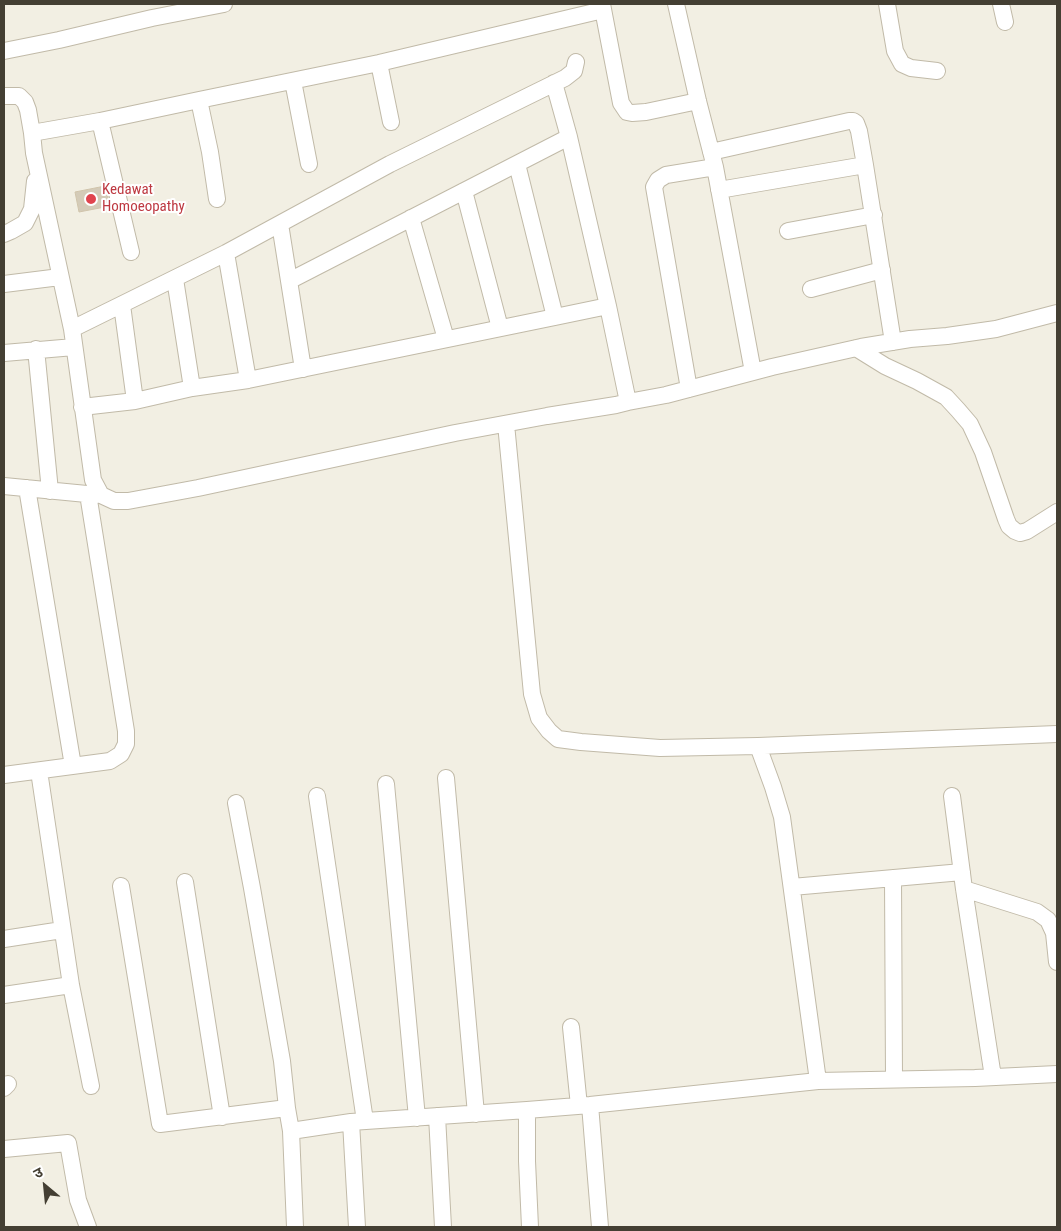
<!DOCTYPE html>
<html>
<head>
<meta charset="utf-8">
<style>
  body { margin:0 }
  #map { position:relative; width:1061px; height:1231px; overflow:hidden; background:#f2efe3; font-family:"Roboto Condensed","Noto Sans Devanagari",sans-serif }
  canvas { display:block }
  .frame { position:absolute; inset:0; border:5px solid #443f33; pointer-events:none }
  .north { position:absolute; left:20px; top:1161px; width:50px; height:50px; -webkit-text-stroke:4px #fff; paint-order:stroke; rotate:332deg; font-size:14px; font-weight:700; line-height:20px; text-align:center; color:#443f33 }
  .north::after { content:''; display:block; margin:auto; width:18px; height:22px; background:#443f33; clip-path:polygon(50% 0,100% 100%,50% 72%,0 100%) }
</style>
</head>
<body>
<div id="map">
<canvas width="1061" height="1231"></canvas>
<div class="frame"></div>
<div class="north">उ</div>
</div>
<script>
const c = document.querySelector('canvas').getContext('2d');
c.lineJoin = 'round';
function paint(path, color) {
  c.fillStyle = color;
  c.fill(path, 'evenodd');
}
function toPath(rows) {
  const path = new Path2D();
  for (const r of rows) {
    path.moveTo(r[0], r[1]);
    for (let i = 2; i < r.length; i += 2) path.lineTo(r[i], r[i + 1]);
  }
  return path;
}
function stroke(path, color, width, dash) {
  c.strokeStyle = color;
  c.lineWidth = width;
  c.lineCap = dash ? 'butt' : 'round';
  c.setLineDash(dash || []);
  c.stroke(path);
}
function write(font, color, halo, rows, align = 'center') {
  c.font = font + ' "Roboto Condensed",sans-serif';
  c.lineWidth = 4;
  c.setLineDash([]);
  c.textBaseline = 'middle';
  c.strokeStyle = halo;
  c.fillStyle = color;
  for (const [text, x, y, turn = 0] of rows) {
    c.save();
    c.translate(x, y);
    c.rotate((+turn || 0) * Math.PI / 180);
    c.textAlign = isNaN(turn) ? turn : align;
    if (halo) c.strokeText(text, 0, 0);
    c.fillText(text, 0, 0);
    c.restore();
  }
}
const building = toPath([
  [105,186,110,206,79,212,75,192,105,186]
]);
paint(building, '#d4cbb8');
stroke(building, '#d0c4ab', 1);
const minor = toPath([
  [602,4,621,103,627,112,632,113,646,112,698,101],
  [676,4,698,101,715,167,753,372],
  [887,4,895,51,902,64,911,68,937,71],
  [1001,4,1005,22],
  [4,51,59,40,152,18,224,4],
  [379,63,391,122],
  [293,81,309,164],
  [554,83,569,137,608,306],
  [4,96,19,96,25,102,28,110,32,133,34,153,72,329,93,480,101,495,114,501,128,501,198,488,455,433,547,416,616,405,628,402,666,395,772,367,861,347,910,339,947,336,996,329,1057,313],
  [199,100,210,152,217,199],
  [100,121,131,252],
  [32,133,100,121,199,100,379,63,603,10],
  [711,152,849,121,853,121,856,123,859,131,865,165,893,342],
  [517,164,555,317,608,306,628,402],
  [719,190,865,165],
  [464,191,500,328],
  [411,218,446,339],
  [280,224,303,369],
  [788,231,874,215],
  [4,234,11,231,25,223,32,209,35,181],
  [226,253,248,380],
  [175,279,192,388],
  [289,281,569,137],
  [4,284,60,277],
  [811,289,882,270],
  [122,305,135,401],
  [72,329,226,253,390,164,565,78,574,71,576,62],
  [856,348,885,366,917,381,946,397,958,410,970,424,983,452,1006,519,1009,526,1015,531,1020,533,1027,531,1057,512],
  [36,349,50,491],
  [4,353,74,347],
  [689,389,654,187,658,180,666,175,715,167],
  [82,407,135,401,192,388,248,380,555,317],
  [506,424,532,694,539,718,549,731,558,739,581,742,660,748,758,746,1057,734],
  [4,486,97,495],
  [27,488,73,766],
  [758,746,773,787,782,817,818,1081],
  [39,771,71,985,91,1086],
  [4,775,110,761,121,754,126,744,126,731,88,494],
  [446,778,476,1114],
  [386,784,417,1118],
  [317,796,365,1121],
  [952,796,964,889,993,1077],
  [236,803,252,888,282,1061,287,1108,291,1131,295,1227],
  [893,878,894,1079],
  [185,882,222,1117],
  [121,886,160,1124,287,1108],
  [792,887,962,872],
  [964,889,1037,912,1048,920,1054,933,1057,962],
  [4,939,62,930],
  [4,995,71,985],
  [571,1027,579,1106],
  [4,1088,8,1084],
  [590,1105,600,1227],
  [527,1110,527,1161,530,1227],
  [437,1116,443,1227],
  [291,1131,351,1122],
  [4,1149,68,1143,78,1200,88,1227],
  [357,1227,351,1122,527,1110,590,1105,818,1081,975,1078,1057,1074]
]);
stroke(minor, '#c1baa8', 18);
stroke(minor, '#fff', 16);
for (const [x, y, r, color] of [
  [91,199,6,"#e0444e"]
]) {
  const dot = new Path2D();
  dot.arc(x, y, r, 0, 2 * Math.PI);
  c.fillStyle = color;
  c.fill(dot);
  stroke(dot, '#fff', 2);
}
write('15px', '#be3a42', '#fff', [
  ["Kedawat",102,190],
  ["Homoeopathy",102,207]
], 'left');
</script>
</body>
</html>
